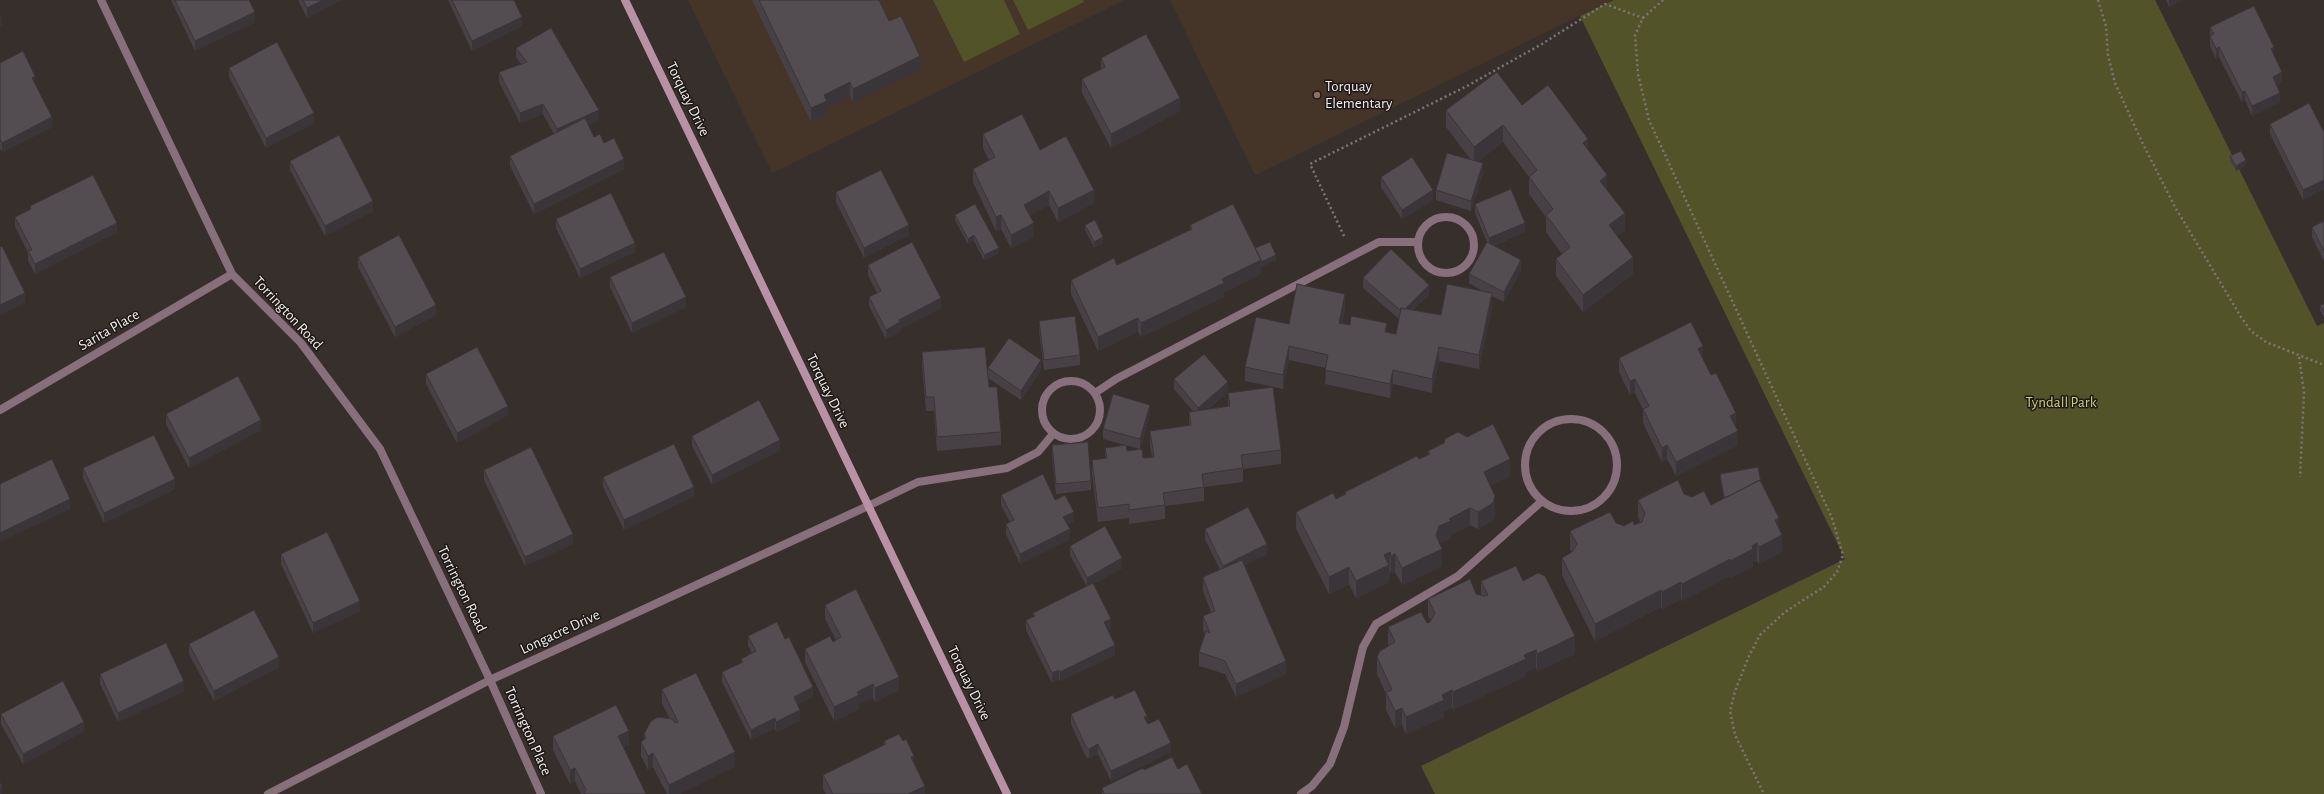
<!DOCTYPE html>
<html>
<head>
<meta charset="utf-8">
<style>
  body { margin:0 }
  canvas { display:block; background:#372f2c }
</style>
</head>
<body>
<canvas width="2324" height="794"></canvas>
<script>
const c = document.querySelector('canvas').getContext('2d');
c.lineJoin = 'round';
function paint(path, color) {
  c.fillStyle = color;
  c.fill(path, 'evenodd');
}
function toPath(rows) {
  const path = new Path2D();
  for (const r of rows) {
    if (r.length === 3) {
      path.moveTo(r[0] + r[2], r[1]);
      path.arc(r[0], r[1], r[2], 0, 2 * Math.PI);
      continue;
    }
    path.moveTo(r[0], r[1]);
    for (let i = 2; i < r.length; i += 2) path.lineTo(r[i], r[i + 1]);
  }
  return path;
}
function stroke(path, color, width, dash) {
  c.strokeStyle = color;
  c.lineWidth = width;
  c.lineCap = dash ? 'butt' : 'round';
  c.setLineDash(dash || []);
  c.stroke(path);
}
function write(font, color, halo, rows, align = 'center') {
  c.font = font + ' "Alegreya Sans",sans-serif';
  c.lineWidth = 3;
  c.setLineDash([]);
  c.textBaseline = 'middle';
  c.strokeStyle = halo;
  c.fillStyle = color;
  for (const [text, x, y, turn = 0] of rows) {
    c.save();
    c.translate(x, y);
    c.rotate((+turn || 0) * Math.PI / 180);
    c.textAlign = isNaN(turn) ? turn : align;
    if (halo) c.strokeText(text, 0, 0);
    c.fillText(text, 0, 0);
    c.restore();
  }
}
paint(toPath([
  [688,0,1124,0,772,173],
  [1170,0,1612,0,1255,175]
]), '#453529');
paint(toPath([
  [933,0,1004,0,1020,34,964,62],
  [1013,0,1083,0,1084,2,1028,30],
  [1614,0,2155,0,2317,326,2324,323,2324,794,1435,794,1421,766,1845,559,1580,16]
]), '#525329');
stroke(toPath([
  [1663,0,1643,18,1635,35,1638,74,1649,120,1832,518,1843,555,1837,572,1825,586,1785,612,1760,635,1749,656,1735,691,1730,711,1735,735,1764,794],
  [2098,0,2106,26,2108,55,2115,83,2142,142,2175,207,2241,317,2251,331,2266,342,2324,365],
  [1344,236,1310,164,1467,86,1542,44,1605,4,1643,18],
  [2299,357,2304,392,2300,477]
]), '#7e7674', 2.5, [2, 3]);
stroke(toPath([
  [1446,245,28],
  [1071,410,29],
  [1095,393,1116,379,1379,242,1418,242],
  [1571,465,46],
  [868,506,918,482,1007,468,1038,452,1053,434],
  [1301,794,1312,786,1330,764,1344,727,1363,647,1376,624,1458,576,1542,501]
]), '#876f7b', 8);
stroke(toPath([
  [101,0,232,274,301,343,380,449,490,680,541,794],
  [0,410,232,274],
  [268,794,490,680,868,506]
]), '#876f7b', 8);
stroke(toPath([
  [625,0,1007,794]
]), '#b891a5', 8);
paint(toPath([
  [171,0,249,0,255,22,195,51],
  [298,0,341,0,307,18],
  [448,0,514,0,522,26,472,51],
  [752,0,879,0,889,21,920,70,853,102,850,96,827,108,827,115,811,122],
  [2166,0,2182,0,2169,7],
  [2210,27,2274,56,2282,82,2277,85,2280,102,2252,116,2245,100,2242,102,2219,57,2216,59,2210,46],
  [516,48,599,120,588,125,594,137,604,143,624,169,534,214,510,166,510,156,554,134,543,114,520,123,499,82,499,72,521,64,516,57],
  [1101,58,1180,111,1111,148,1082,93,1082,79,1101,69],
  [0,63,35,84,52,127,2,152,0,149],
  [229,68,314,123,266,148,229,77],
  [1522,105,1588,150,1607,190,1625,230,1617,236,1633,274,1583,312,1556,276,1556,259,1562,254,1546,232,1546,217,1529,194,1529,177,1503,142,1477,162,1483,173,1471,211,1436,200,1436,190,1471,160,1446,127,1446,110],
  [2270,124,2324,132,2324,189,2303,200,2270,134],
  [983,134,1040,150,1094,203,1058,222,1049,205,1030,215,1034,237,1011,248,1001,229,996,231,973,182,973,169,989,160,983,148],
  [2230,156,2246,165,2236,171,2230,161],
  [290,161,373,211,325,236,290,170],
  [1381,177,1433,200,1402,219,1381,187],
  [836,192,909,235,864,258,836,202],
  [1475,204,1525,232,1493,246,1521,270,1504,302,1492,296,1492,307,1479,369,1439,361,1432,393,1393,384,1390,398,1325,384,1326,368,1289,360,1283,389,1245,381,1245,367,1289,324,1345,308,1342,324,1396,334,1399,319,1363,288,1363,278,1429,295,1413,310,1441,315,1484,292,1469,283,1469,274,1487,242,1475,213],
  [30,206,117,232,35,274,28,261,28,253,15,226,15,217,30,209],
  [955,215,999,253,984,260,974,241,968,244,955,220],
  [556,219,635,252,580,278,556,228],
  [2324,221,2324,261,2312,237,2312,227],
  [1085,225,1103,243,1094,247,1085,230],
  [1190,225,1255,248,1276,260,1261,267,1261,274,1224,292,1224,297,1141,337,1138,331,1098,351,1071,294,1071,280,1117,265,1190,230],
  [358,257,436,315,395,337,358,267],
  [868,265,941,308,900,329,900,332,886,339,869,306,869,297,877,293,868,275],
  [610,277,686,307,632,333,610,287],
  [2324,304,2324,318,2320,310,2320,305],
  [1039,321,1080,355,1080,365,1044,370,1039,331],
  [922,352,989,387,1001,432,1001,445,937,451,934,411,926,411,922,366],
  [1619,358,1703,359,1736,426,1738,445,1676,476,1667,459,1662,462,1643,423,1643,409,1635,393,1630,395,1619,372],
  [988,368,1041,370,1021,400,988,378],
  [426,374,508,415,457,443,426,384],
  [1174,379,1228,392,1208,409,1228,406,1228,393,1281,450,1281,464,1243,469,1243,482,1204,487,1204,501,1165,506,1165,519,1129,524,1129,518,1098,522,1092,474,1092,460,1105,458,1105,448,1127,451,1143,458,1152,457,1150,445,1150,431,1189,426,1189,412,1193,411,1174,389],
  [166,414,261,430,189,468,166,424],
  [1150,414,1140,449,1103,439,1103,429],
  [692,436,780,450,712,485,692,446],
  [1052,445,1091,481,1091,490,1056,494,1052,455],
  [1428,451,1510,476,1490,486,1495,513,1493,520,1478,529,1470,525,1451,535,1451,538,1440,543,1442,566,1402,585,1395,572,1391,573,1390,570,1389,582,1356,598,1349,584,1329,594,1296,529,1296,512,1336,499,1345,495,1345,492,1428,455],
  [83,468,175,489,104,523,83,478],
  [484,470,573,544,525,566,484,480],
  [1720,474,1761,482,1779,529,1782,552,1759,564,1757,561,1753,562,1753,566,1730,578,1730,576,1682,601,1681,599,1662,609,1661,607,1595,641,1562,575,1562,558,1572,552,1570,549,1570,531,1616,523,1624,526,1634,525,1640,522,1638,517,1638,500,1684,494,1711,505,1724,498,1720,479],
  [603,477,694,496,624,530,603,487],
  [1001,495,1055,500,1074,521,1067,524,1070,539,1020,564,1006,534,1006,524,1010,522,1001,505],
  [1205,529,1267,554,1244,565,1286,674,1236,697,1225,674,1199,666,1199,652,1205,635,1203,630,1203,616,1211,612,1203,591,1203,577,1220,570,1205,539],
  [1070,546,1122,568,1093,584,1111,629,1108,630,1115,655,1060,681,1059,679,1052,683,1026,630,1026,620,1033,617,1033,613,1087,587,1070,555],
  [281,554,360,611,313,633,281,564],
  [1481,581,1523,581,1575,654,1537,671,1536,667,1526,672,1526,676,1453,710,1452,707,1444,711,1444,717,1406,734,1402,725,1395,728,1386,710,1386,694,1377,674,1377,657,1389,646,1388,644,1388,627,1427,623,1431,621,1428,616,1428,599,1476,594,1481,595],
  [825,605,899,690,875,702,873,698,859,704,859,709,834,721,805,662,805,649,833,642,836,640,825,619],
  [748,636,813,697,797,704,800,720,776,732,775,728,751,740,722,682,722,672,741,663,741,659,752,653,748,646],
  [189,644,279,667,214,701,189,654],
  [100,674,184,691,118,722,100,684],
  [662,689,735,766,679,794,667,794,653,767,648,770,641,756,641,742,644,740,644,734,670,719,662,703],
  [1115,699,1147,722,1171,752,1111,781,1098,754,1089,758,1086,757,1071,724,1071,714],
  [1,714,84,731,23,764,1,724],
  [553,736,629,745,623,747,646,794,581,794,575,781,570,784,553,750],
  [884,741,914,764,925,794,826,794,823,789,823,775,884,745],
  [1178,769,1202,794,1102,794,1102,788,1144,770]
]), '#474146');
paint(toPath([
  [323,0,341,0,307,18,307,8],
  [2169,0,2182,0,2169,7],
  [255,12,255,22,195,51,195,41],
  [2,16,2,25,0,26,0,17],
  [522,17,522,26,472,51,472,41],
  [2219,47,2219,57,2216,59,2216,49],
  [2274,47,2274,57,2271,49],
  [920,56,920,70,853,102,853,89],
  [2282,72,2282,82,2273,87,2273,77],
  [35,76,35,85,32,78],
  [850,82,850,96,827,108,827,115,811,122,811,108,824,95],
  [2245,91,2245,100,2242,102,2242,92],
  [2280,93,2280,102,2252,116,2252,106],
  [1180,98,1180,111,1111,148,1111,134],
  [543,104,543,114,520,123,520,113],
  [599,110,599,120,557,139,557,129],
  [314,113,314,123,266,148,266,138],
  [52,117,52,127,2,152,2,143],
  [1503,125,1503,142,1474,164,1474,147],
  [1588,139,1588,156,1583,143],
  [624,159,624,169,534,214,534,204],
  [2246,160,2246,165,2236,171,2236,166],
  [1483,163,1483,173,1471,211,1471,201],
  [1607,175,1607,192,1600,181],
  [2324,180,2324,189,2303,200,2303,190],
  [1094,190,1094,203,1058,222,1058,208],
  [1433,190,1433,200,1402,219,1402,210],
  [1049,191,1049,205,1024,218,1024,205],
  [373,201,373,211,325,236,325,226],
  [1625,213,1625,230,1609,242,1609,225],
  [1001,215,1001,229,996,231,996,217],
  [117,223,117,232,35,274,35,264],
  [1034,223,1034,237,1011,248,1011,235],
  [1525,223,1525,232,1489,247,1489,238],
  [909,225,909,235,864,258,864,248],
  [974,235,974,241,968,244,968,239],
  [1103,237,1103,243,1094,247,1094,242],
  [635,243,635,252,580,278,580,269],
  [999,248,999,253,984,260,984,255],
  [1276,255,1276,260,1261,267,1261,274,1224,292,1224,297,1141,337,1141,323,1222,279,1261,260],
  [1633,257,1633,274,1583,312,1583,295],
  [1521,260,1521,270,1504,302,1504,292],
  [1429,285,1429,295,1401,322,1401,312],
  [25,293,25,303,0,315,0,305],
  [1492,293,1492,307,1479,369,1479,355],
  [1345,294,1345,308,1339,337,1339,323],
  [686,297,686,307,632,333,632,323],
  [941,298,941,308,900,329,900,332,886,339,886,330,899,320],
  [436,305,436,315,395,337,395,327],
  [1138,318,1138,331,1098,351,1098,337],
  [1387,323,1387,337,1385,332],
  [1289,346,1289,360,1283,389,1283,375],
  [1703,346,1703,360,1698,349],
  [1439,347,1439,361,1432,393,1432,379],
  [1041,360,1041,370,1021,400,1021,391],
  [1393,370,1393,384,1390,398,1390,384],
  [1635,379,1635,393,1630,395,1630,381],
  [1228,382,1228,392,1198,417,1198,408],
  [1150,405,1150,414,1140,449,1140,439],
  [508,406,508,415,457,443,457,433],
  [1736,413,1736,427,1730,416],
  [261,420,261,430,189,468,189,458],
  [1738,431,1738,445,1676,476,1676,462],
  [780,440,780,450,712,485,712,475],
  [1667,445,1667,459,1662,462,1662,448],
  [1510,459,1510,476,1484,489,1484,472],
  [175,479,175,489,104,523,104,513],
  [694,487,694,496,624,530,624,520],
  [1495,496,1495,513,1493,520,1478,529,1478,512],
  [70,499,70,509,0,542,0,533],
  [1470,508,1470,525,1451,535,1451,538,1439,544,1442,549,1442,566,1402,585,1402,568,1436,535,1439,526,1449,519],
  [1074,512,1074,521,1063,526,1063,517],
  [1779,518,1779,535,1775,520],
  [1070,529,1070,539,1020,564,1020,554],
  [573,534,573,544,525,566,525,557],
  [1782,535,1782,552,1759,564,1759,547],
  [1757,543,1757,561,1753,562,1753,566,1730,578,1730,561,1752,546],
  [1267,544,1267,554,1223,576,1223,566],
  [1390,552,1389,582,1356,598,1356,581,1384,555],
  [1395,554,1395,572,1391,573,1391,556],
  [1122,558,1122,568,1087,587,1087,578],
  [1730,559,1730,576,1682,601,1682,584],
  [1349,567,1349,584,1329,594,1329,577],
  [1681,582,1681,599,1662,609,1662,592],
  [1661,590,1661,607,1595,641,1595,624],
  [360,601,360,611,313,633,313,623],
  [1111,619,1111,629,1104,632,1104,622],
  [1575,636,1575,654,1537,671,1537,654],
  [1115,645,1115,655,1060,681,1060,672],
  [1536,650,1536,667,1526,672,1526,676,1453,710,1453,692,1524,655],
  [279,657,279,667,214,701,214,691],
  [1286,661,1286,674,1236,697,1236,684],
  [1059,670,1059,679,1052,683,1052,673],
  [899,677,899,690,875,702,875,688],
  [184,681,184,691,118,722,118,713],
  [873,684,873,698,859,704,859,709,834,721,834,707,857,692],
  [813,687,813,697,794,706,794,697],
  [1452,690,1452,707,1444,711,1444,717,1406,734,1406,717,1442,695],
  [1402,708,1402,725,1395,728,1395,711],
  [800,710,800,720,776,732,776,722],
  [1147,716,1147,726,1144,717],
  [775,718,775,728,751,740,751,730],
  [84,722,84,731,23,764,23,754],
  [629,731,629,745,618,750,618,736],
  [1171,743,1171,752,1111,781,1111,771],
  [1098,744,1098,754,1089,758,1089,749],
  [735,752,735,766,679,794,669,794,669,785],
  [653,753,653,767,648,770,648,756],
  [914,756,914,770,911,757],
  [575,768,575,781,570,784,570,770],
  [2,786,2,794,0,794,0,788],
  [925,786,925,794,908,794]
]), '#3a3539');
const building = toPath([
  [175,0,249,0,255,12,195,41,175,0],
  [303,0,323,0,307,8,303,0],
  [452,0,514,0,522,17,472,41,452,0],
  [759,0,879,0,889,21,901,16,920,56,853,89,850,82,824,95,827,101,811,108,759,0],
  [2254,6,2274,47,2271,49,2282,72,2273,77,2280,93,2252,106,2245,91,2242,92,2219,47,2216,49,2210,36,2214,34,2210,27,2254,6],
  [551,28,599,110,557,129,543,104,520,113,499,72,527,62,516,48,551,28],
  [1146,34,1180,98,1111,134,1082,79,1105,67,1101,58,1146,34],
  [277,42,314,113,266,138,229,68,277,42],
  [23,51,35,76,32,78,52,117,2,143,0,139,0,63,23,51],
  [1497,72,1522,105,1548,85,1588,139,1583,143,1607,175,1600,181,1625,213,1609,225,1633,257,1583,295,1556,259,1570,247,1546,215,1553,209,1529,177,1537,170,1503,125,1474,147,1446,110,1497,72],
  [2309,103,2324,132,2324,180,2303,190,2270,124,2309,103],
  [1022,114,1040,150,1066,136,1094,190,1058,208,1049,191,1024,205,1034,223,1011,235,1001,215,996,217,973,169,995,157,983,134,1022,114],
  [585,118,594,137,600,134,604,143,614,138,624,159,534,204,510,156,585,118],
  [339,135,373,201,325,226,290,161,339,135],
  [2241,151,2246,160,2236,166,2230,156,2241,151],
  [1447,153,1483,163,1471,201,1436,190,1447,153],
  [1412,157,1433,190,1402,210,1381,177,1412,157],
  [881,170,909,225,864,248,836,192,881,170],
  [93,175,117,223,35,264,28,251,32,250,15,217,31,209,30,206,93,175],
  [1511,189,1525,223,1489,238,1475,204,1511,189],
  [611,193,635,243,580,269,556,219,611,193],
  [975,204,999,248,984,255,974,235,968,239,955,215,975,204],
  [1233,204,1261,260,1222,279,1224,283,1141,323,1138,318,1098,337,1071,280,1114,258,1117,265,1192,229,1190,225,1233,204],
  [1095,220,1103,237,1094,242,1085,225,1095,220],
  [2324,221,2324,251,2312,227,2324,221],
  [399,235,436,305,395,327,358,257,399,235],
  [912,242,941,298,899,320,900,322,886,330,869,297,881,291,868,265,912,242],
  [1270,242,1276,255,1261,262,1261,260,1255,248,1270,242],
  [1487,242,1521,260,1504,292,1469,274,1487,242],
  [2,246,25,293,0,305,0,247,2,246],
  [1391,249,1429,285,1405,309,1401,308,1401,311,1363,278,1391,249],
  [664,252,686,297,632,323,610,277,664,252],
  [1297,284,1345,294,1339,323,1350,325,1351,316,1387,323,1385,332,1396,334,1401,308,1441,315,1447,284,1492,293,1479,355,1439,347,1432,379,1393,370,1390,384,1325,370,1328,355,1289,346,1283,375,1245,367,1256,317,1289,324,1297,284],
  [2324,304,2324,313,2320,305,2324,304],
  [1075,316,1080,355,1044,360,1039,321,1075,316],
  [1691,322,1703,346,1698,349,1711,375,1716,373,1736,413,1730,416,1738,431,1676,462,1667,445,1662,448,1643,409,1649,406,1635,379,1630,381,1619,358,1691,322],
  [1009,338,1041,360,1021,391,988,368,1009,338],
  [477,347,508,406,457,433,426,374,477,347],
  [985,347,989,387,997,387,1001,432,937,437,934,397,926,397,922,352,985,347],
  [1204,354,1228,382,1198,408,1174,379,1204,354],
  [238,376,261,420,189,458,166,414,238,376],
  [1273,387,1281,450,1241,455,1243,468,1202,474,1204,487,1163,493,1165,505,1129,510,1129,504,1098,508,1092,460,1107,458,1105,448,1126,445,1127,451,1142,449,1143,458,1154,457,1150,431,1191,425,1189,412,1230,406,1228,393,1273,387],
  [1113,394,1150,405,1140,439,1103,429,1113,394],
  [759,400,780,440,712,475,692,436,759,400],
  [1493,424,1510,459,1484,472,1495,496,1493,503,1478,512,1470,508,1449,519,1451,521,1439,526,1436,535,1442,549,1402,568,1395,554,1391,556,1390,552,1384,555,1389,565,1356,581,1349,567,1329,577,1296,512,1333,493,1336,499,1346,494,1345,492,1417,456,1419,459,1430,454,1428,451,1444,443,1445,439,1458,432,1467,437,1493,424],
  [154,435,175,479,104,513,83,468,154,435],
  [1088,442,1091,481,1056,484,1052,445,1088,442],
  [674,444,694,487,624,520,603,477,674,444],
  [531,447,573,534,525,557,484,470,531,447],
  [52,459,70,499,0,533,0,484,52,459],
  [1758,467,1761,482,1760,480,1727,497,1724,497,1720,474,1758,467],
  [1043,474,1055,500,1065,495,1074,512,1063,517,1070,529,1020,554,1006,524,1014,520,1001,495,1043,474],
  [1678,480,1684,494,1692,497,1704,491,1711,505,1760,480,1779,518,1775,520,1782,535,1759,547,1757,543,1752,546,1753,549,1730,561,1730,559,1682,584,1681,582,1662,592,1661,590,1595,624,1562,558,1572,552,1577,544,1570,531,1610,512,1616,523,1624,526,1633,521,1634,525,1642,522,1645,513,1638,500,1678,480],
  [1248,507,1267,544,1223,566,1205,529,1248,507],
  [1105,526,1122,558,1087,578,1070,546,1105,526],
  [327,532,360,601,313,623,281,554,327,532],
  [1242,560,1286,661,1236,684,1225,661,1199,652,1206,631,1210,633,1203,616,1215,611,1203,577,1242,560],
  [1516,566,1523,581,1538,573,1545,576,1575,636,1537,654,1536,650,1524,655,1526,659,1453,692,1452,690,1442,695,1444,700,1406,717,1402,708,1395,711,1386,692,1392,690,1377,657,1380,651,1395,642,1388,627,1421,612,1427,623,1430,622,1435,613,1428,599,1470,579,1476,594,1484,596,1488,595,1481,581,1516,566],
  [1093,583,1111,619,1104,622,1115,645,1060,672,1059,670,1052,673,1026,620,1035,616,1033,613,1093,583],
  [856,589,899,677,875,688,873,684,857,692,859,695,834,707,805,649,830,636,833,642,841,637,825,605,856,589],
  [254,610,279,657,214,691,189,644,254,610],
  [777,622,785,639,789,637,813,687,794,697,800,710,776,722,775,718,751,730,722,672,743,662,741,659,756,651,748,636,777,622],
  [166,643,184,681,118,713,100,674,166,643],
  [696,673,735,752,669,785,653,753,648,756,641,742,646,738,644,734,651,721,658,717,672,719,675,723,678,722,662,689,696,673],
  [63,681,84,722,23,754,1,714,63,681],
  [1135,690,1147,716,1144,717,1148,724,1159,719,1171,743,1111,771,1098,744,1089,749,1086,747,1071,714,1113,695,1115,699,1135,690],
  [616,705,629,731,618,736,646,794,584,794,586,790,575,768,570,770,553,736,616,705],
  [899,734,903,741,906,739,914,756,911,757,925,786,908,794,833,794,823,775,886,744,884,741,899,734],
  [1172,757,1178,769,1187,764,1202,794,1104,794,1102,788,1143,768,1144,770,1172,757],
  [0,782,2,786,0,788,0,782]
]);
paint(building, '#534c51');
stroke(building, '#3a3539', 1);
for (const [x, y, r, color] of [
  [1317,95,4,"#8d6e63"]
]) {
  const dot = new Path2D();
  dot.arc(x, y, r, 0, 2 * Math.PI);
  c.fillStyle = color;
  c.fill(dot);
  stroke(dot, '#1c1817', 1.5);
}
write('15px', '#f3edeb', '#1c1817', [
  ["Torquay",1325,86],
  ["Elementary",1325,103]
], 'left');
write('15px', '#f3edeb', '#1c1817', [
  ["Torquay Drive",688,99,64],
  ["Torrington Road",288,313,47],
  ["Sarita Place",109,330,-30],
  ["Torquay Drive",828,391,64],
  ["Torrington Road",462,589,64],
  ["Longacre Drive",560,632,-25],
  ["Torquay Drive",969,683,64],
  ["Torrington Place",528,731,66]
]);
write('15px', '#cdd079', '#1c1817', [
  ["Tyndall Park",2061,402]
]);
</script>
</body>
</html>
